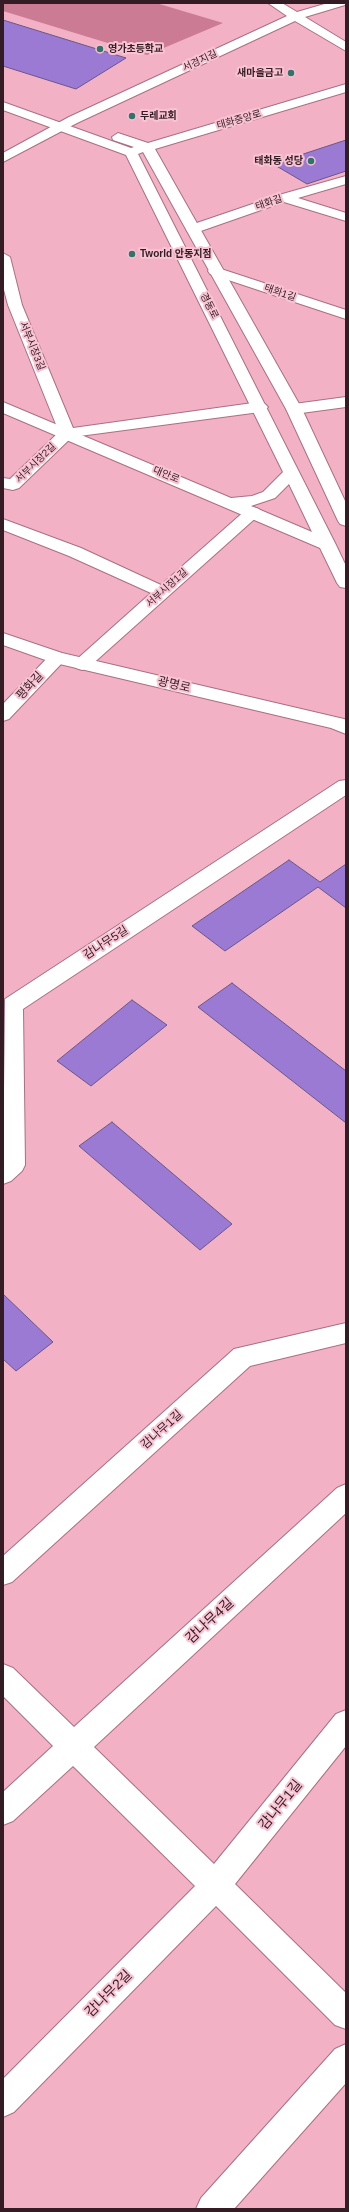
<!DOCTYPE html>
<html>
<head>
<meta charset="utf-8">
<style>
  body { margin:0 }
  #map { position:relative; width:349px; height:2212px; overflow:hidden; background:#f3b1c5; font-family:Arial,sans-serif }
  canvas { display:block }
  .frame { position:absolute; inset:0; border:4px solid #341c24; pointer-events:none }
</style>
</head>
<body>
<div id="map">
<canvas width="349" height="2212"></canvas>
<div class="frame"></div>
</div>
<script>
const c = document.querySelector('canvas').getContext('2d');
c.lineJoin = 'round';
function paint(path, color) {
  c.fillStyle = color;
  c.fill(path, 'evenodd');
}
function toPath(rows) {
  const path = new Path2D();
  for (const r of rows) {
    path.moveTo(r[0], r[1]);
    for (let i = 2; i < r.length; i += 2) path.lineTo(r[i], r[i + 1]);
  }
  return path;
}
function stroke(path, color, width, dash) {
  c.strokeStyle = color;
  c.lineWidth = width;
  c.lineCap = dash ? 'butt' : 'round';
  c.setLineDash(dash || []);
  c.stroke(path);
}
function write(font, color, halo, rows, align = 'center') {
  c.font = font + ' Arial,"Noto Sans KR",sans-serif';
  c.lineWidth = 4;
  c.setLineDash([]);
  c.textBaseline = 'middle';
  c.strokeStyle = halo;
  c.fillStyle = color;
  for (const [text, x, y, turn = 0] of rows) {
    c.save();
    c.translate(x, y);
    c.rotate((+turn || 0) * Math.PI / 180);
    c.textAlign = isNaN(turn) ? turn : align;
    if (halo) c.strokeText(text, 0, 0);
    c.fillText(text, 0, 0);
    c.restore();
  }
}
paint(toPath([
  [3,3,156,3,223,23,147,55,3,11]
]), '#cc7b95');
const building = toPath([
  [3,20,126,58,76,89,3,66,3,20],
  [346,140,346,171,307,184,273,164,346,140],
  [289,860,320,882,346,864,346,908,318,887,225,951,192,926,289,860],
  [232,983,346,1071,346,1123,198,1007,232,983],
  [132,1000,167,1025,91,1086,57,1061,132,1000],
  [112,1122,232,1224,200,1250,79,1146,112,1122],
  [3,1294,53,1342,16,1371,3,1359,3,1294]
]);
paint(building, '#9b7ad3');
stroke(building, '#685789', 1);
const street = toPath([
  [268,3,282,3,297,12,328,3,346,3,345,5,305,17,346,42,346,51,295,21,77,123,3,162,3,153,69,117,287,16,268,3],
  [346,176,346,184,298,198,346,213,346,221,284,202,198,232,188,232,186,229,188,226,279,195,346,176],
  [3,253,10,257,22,305,73,428,260,402,265,404,268,407,265,410,260,412,72,437,19,488,13,490,3,488,3,478,10,479,59,432,8,305,3,286,3,253],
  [215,267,346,310,346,319,210,274,208,271,210,268,215,267],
  [346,397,346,407,294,414,289,412,286,409,289,406,294,404,346,397],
  [253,507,259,509,261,512,259,515,88,668,82,670,76,668,73,664,76,660,151,593,69,556,3,530,3,519,81,548,161,585,247,509,253,507],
  [57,652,63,654,66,658,63,662,9,719,3,721,3,704,51,654,57,652],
  [346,780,346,795,23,1009,25,1165,22,1171,11,1181,3,1184,5,999,339,781,346,780],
  [346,1323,346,1343,250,1366,12,1582,3,1585,3,1556,234,1349,346,1323],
  [346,1484,346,1513,94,1747,214,1864,336,1714,346,1710,346,1746,235,1884,346,1993,346,2029,335,2025,216,1906,14,2112,3,2117,3,2079,195,1886,73,1766,13,1821,3,1825,3,1792,53,1746,3,1696,3,1664,13,1668,74,1727,337,1488,346,1484],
  [346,2044,346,2083,234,2209,196,2209,201,2198,335,2049,346,2044]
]);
const secondary = toPath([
  [346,84,346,92,155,149,302,409,346,503,346,526,340,524,338,521,286,409,143,152,138,154,336,545,346,566,346,588,340,587,337,583,320,548,3,413,3,402,231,498,252,496,263,492,283,472,126,155,3,110,3,102,131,148,134,147,113,140,112,137,118,133,148,143,346,84],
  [289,484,312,532,251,506,275,498,289,484],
  [3,633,62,653,344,719,346,720,346,734,331,728,51,662,3,645,3,633]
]);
stroke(street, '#ab6f82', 2);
stroke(secondary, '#ab6f82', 2);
paint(street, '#fff');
paint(secondary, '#fff');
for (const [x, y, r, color] of [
  [100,49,4,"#2f7468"],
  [291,73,4,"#2f7468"],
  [132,116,4,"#2f7468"],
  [311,161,4,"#2f7468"],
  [132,254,4,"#2f7468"]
]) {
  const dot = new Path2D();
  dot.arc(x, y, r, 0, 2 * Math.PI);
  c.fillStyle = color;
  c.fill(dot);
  stroke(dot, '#f8c3d2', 1.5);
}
write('bold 10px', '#341c24', '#f8c3d2', [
  ["영가초등학교",108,49],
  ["새마을금고",283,73,"right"],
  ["두레교회",140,116],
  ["태화동 성당",303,161,"right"],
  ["Tworld 안동지점",140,254]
], 'left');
write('10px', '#341c24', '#f8c3d2', [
  ["서경지길",200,61,-25],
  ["태화중앙로",239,120,-16],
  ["태화길",269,203,-19],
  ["태화1길",280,293,19],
  ["경동로",209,306,63],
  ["서부시장3길",32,346,68],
  ["서부시장2길",36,463,-44],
  ["대안로",166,475,23],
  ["서부시장1길",167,588,-42]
]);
write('12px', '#341c24', '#f8c3d2', [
  ["광명로",174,685,13],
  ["평화길",30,686,-47],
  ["감나무5길",106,943,-33],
  ["감나무1길",162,1430,-42]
]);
write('14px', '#341c24', '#f8c3d2', [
  ["감나무4길",210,1621,-43],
  ["감나무1길",281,1805,-51],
  ["감나무2길",109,1994,-45]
]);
</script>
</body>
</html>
